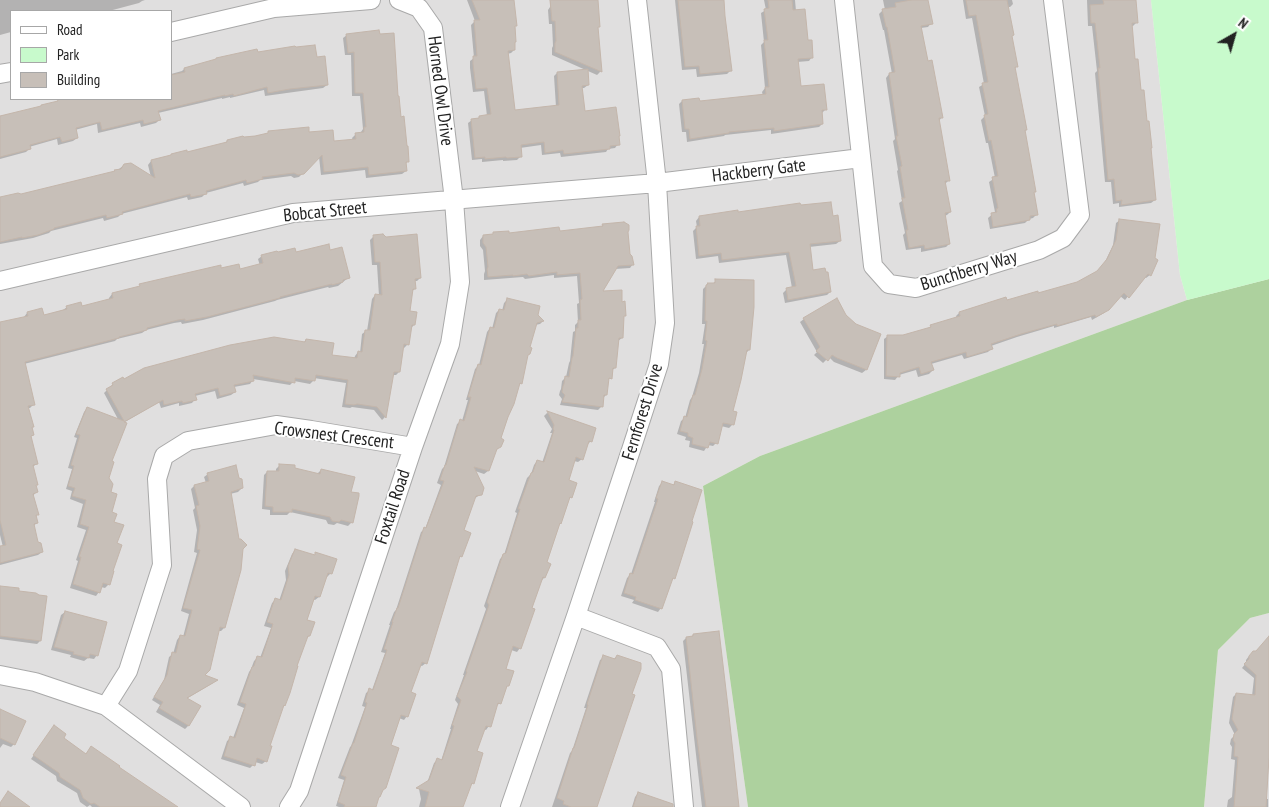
<!DOCTYPE html>
<html>
<head>
<meta charset="utf-8">
<style>
  body { margin:0 }
  #map { position:relative; width:1269px; height:807px; overflow:hidden; background:#f2efe9; font-family:"PT Sans Narrow",sans-serif }
  canvas { display:block }
  .legend { position:absolute; left:10px; top:10px; width:162px; height:90px; box-sizing:border-box; background:#fff; border:1px solid #a7a7a7; margin:0; padding:6px 9px; list-style:none; font-size:15px; color:#222 }
  .legend li { display:flex; align-items:center; gap:10px; height:25px }
  .legend b { width:25px; border:1px solid #a7a7a7 }
  .north { position:absolute; left:1209px; top:10px; width:50px; height:50px; -webkit-text-stroke:4px #fff; paint-order:stroke; rotate:38deg; font-size:14px; font-weight:700; line-height:20px; text-align:center; color:#222 }
  .north::after { content:''; display:block; margin:auto; width:18px; height:22px; background:#222; clip-path:polygon(50% 0,100% 100%,50% 72%,0 100%) }
</style>
</head>
<body>
<div id="map">
<canvas width="1269" height="807"></canvas>
<ul class="legend">
<li><b style="height:6px;background:#fff"></b>Road</li>
<li><b style="height:14px;background:#c8facc"></b>Park</li>
<li><b style="height:14px;background:#c7bfb8"></b>Building</li>
</ul>
<div class="north">N</div>
</div>
<script>
const c = document.querySelector('canvas').getContext('2d');
c.lineJoin = 'round';
function paint(path, color) {
  c.fillStyle = color;
  c.fill(path, 'evenodd');
}
function toPath(rows) {
  const path = new Path2D();
  for (const r of rows) {
    path.moveTo(r[0], r[1]);
    for (let i = 2; i < r.length; i += 2) path.lineTo(r[i], r[i + 1]);
  }
  return path;
}
function stroke(path, color, width, dash) {
  c.strokeStyle = color;
  c.lineWidth = width;
  c.lineCap = dash ? 'butt' : 'round';
  c.setLineDash(dash || []);
  c.stroke(path);
}
function write(font, color, halo, rows, align = 'center') {
  c.font = font + ' "PT Sans Narrow",sans-serif';
  c.lineWidth = 4;
  c.setLineDash([]);
  c.textBaseline = 'middle';
  c.strokeStyle = halo;
  c.fillStyle = color;
  for (const [text, x, y, turn = 0] of rows) {
    c.save();
    c.translate(x, y);
    c.rotate((+turn || 0) * Math.PI / 180);
    c.textAlign = isNaN(turn) ? turn : align;
    if (halo) c.strokeText(text, 0, 0);
    c.fillText(text, 0, 0);
    c.restore();
  }
}
paint(toPath([
  [0,0,1151,0,1180,275,1187,300,760,456,703,486,748,807,0,807],
  [11,11,171,11,171,99,11,99],
  [1269,613,1269,807,1204,807,1218,650,1250,618]
]), '#e0dfdf');
paint(toPath([
  [1269,279,1269,613,1250,618,1218,650,1204,807,748,807,703,486,760,456,1187,300]
]), '#add19e');
paint(toPath([
  [1151,0,1269,0,1269,279,1187,300,1180,275]
]), '#c8facc');
paint(toPath([
  [0,0,145,0,142,1,139,3,109,11,11,11,11,32,0,35],
  [467,0,512,0,515,26,514,28,514,50,511,53,507,54,514,112,556,107,554,76,557,73,588,85,584,88,581,88,584,112,618,144,615,148,608,149,606,152,561,157,560,153,542,155,541,145,520,148,521,156,517,160,503,161,503,160,482,162,482,159,472,160,468,123,472,120,477,119,480,117,487,116,484,91,473,92,470,68,470,61,474,58,471,25,475,21],
  [550,0,594,0,599,26,597,29,600,72,597,75,552,55,552,48,553,46,552,24,549,24,548,10,550,7],
  [675,0,722,0,730,71,727,74,697,77,696,69,682,70],
  [764,0,795,0,796,11,812,57,809,61,797,62,800,88,826,109,822,113,822,124,819,127,771,134,771,130,725,135,724,136,687,142,686,132,682,132,679,104,682,101,699,103,763,96,762,92,765,88,761,45,764,42,761,13,766,10],
  [883,0,927,0,931,23,928,27,921,28,927,62,942,117,939,121,949,180,945,184,950,212,947,215,944,216,949,244,946,247,921,252,921,248,906,250,903,235,905,233,899,203,902,201,897,171,898,170,893,141,895,139,886,78,889,74,892,74,884,30,883,30,879,14,883,10,885,10],
  [963,0,1012,0,1013,4,1010,7,1007,7,1011,37,1017,66,1014,69,1026,130,1024,132,1037,214,1033,218,1029,219,1025,223,990,229,988,218,995,212,989,182,995,178,988,143,986,143,981,120,985,116,979,87,984,84,972,18,966,19],
  [1087,0,1135,0,1137,22,1133,26,1131,26,1134,60,1150,149,1155,200,1151,203,1119,207,1119,203,1113,204,1111,182,1105,182,1095,73,1097,71,1092,26,1088,26],
  [347,35,397,97,408,161,405,164,406,171,402,174,366,178,365,170,321,175,319,157,299,177,294,178,291,176,260,180,258,182,244,186,243,183,206,193,202,197,188,200,187,197,121,214,118,217,104,221,103,218,51,231,49,233,33,238,0,244,0,198,21,195,114,173,124,165,151,177,148,165,151,161,225,143,227,141,267,134,269,132,308,133,333,143,353,141,352,138,356,134,361,134,361,132,363,129,360,96,352,96,351,55,345,55,343,38],
  [257,53,316,59,327,85,323,88,265,96,264,90,230,98,230,97,222,99,222,98,158,113,159,120,156,123,141,127,140,123,98,133,97,124,75,130,77,138,73,141,58,145,57,139,29,147,29,149,26,152,0,159,0,116,39,108,42,106,67,99,171,99,171,74,182,71,184,69],
  [800,206,831,217,840,241,836,244,809,247,811,271,830,292,827,295,785,303,783,293,787,289,792,288,786,255,719,263,718,256,696,259,693,231,697,227,696,221,699,217],
  [1120,220,1150,275,1146,278,1144,277,1125,300,1120,296,1104,313,1092,320,1091,317,1054,328,1054,326,1017,337,991,346,992,348,988,352,964,359,962,355,931,364,933,370,929,374,918,377,916,370,899,375,895,380,884,379,884,339,888,336,903,336,929,329,931,326,957,319,956,316,959,313,1037,295,1077,283,1096,273,1104,264,1113,245,1116,223],
  [603,225,626,232,629,255,633,264,630,268,615,269,601,292,623,317,622,338,618,341,615,368,611,371,610,378,607,381,606,395,603,398,602,406,598,410,560,405,562,399,559,395,560,391,561,389,562,381,566,377,569,363,570,361,573,332,575,331,575,325,578,322,577,304,579,303,577,276,554,278,554,275,525,279,523,277,484,280,484,274,485,271,483,250,480,246,480,240,483,236,491,235,493,234,508,234,559,232,600,228],
  [373,237,420,278,417,281,414,281,415,289,412,291,409,312,414,325,411,328,407,345,404,348,402,348,399,372,396,375,392,375,385,417,382,420,374,410,352,407,350,408,342,407,346,383,314,378,314,380,310,384,294,381,290,385,253,379,253,380,250,384,234,387,235,392,231,395,217,399,215,391,195,396,195,399,192,403,179,406,179,403,161,408,159,402,123,423,110,462,108,478,110,513,113,523,116,544,109,584,105,588,101,587,99,592,96,596,70,588,78,561,76,560,86,530,77,527,83,504,70,499,72,491,66,489,72,469,68,468,77,438,74,437,84,412,87,408,119,421,104,393,113,384,303,343,306,340,330,356,354,359,355,356,358,352,360,353,362,334,366,331,367,331,372,299,375,295,379,296,377,265,372,265,370,240],
  [329,252,348,278,338,286,329,288,328,287,277,300,275,301,203,320,182,324,181,322,174,323,146,330,142,333,117,339,115,341,24,364,34,404,30,408,28,408,33,427,31,428,33,434,30,437,37,464,32,467,36,492,33,496,37,515,35,517,37,523,33,526,37,543,42,552,38,555,0,565,0,548,3,547,0,535,0,324,24,318,24,317,27,313,43,316,63,310,67,307,81,307,109,300,109,298,112,294,137,288,140,286,221,270,240,271,260,266,258,259,262,256],
  [716,281,749,350,746,353,731,412,732,425,729,428,721,426,716,443,713,446,708,445,704,451,689,447,690,441,685,440,686,437,677,434,681,421,685,418,690,400,692,397,699,373,704,344,702,344,705,324,702,324,703,289,708,284,712,284],
  [508,299,537,315,543,321,540,324,535,325,526,356,521,383,518,386,500,438,500,446,496,450,488,471,484,474,475,471,481,494,474,499,463,531,461,556,458,559,426,663,422,666,419,665,409,693,407,716,404,720,399,718,389,746,381,791,374,807,339,807,336,806,344,780,338,778,350,747,351,746,365,707,362,706,366,693,370,690,372,690,385,653,381,652,390,625,389,625,394,612,396,610,421,532,425,529,441,485,437,483,442,469,444,467,457,424,461,421,462,421,468,400,466,400,475,369,479,365,487,332,490,328,492,329,496,313,499,310,502,311,504,303],
  [845,316,856,325,880,335,866,370,862,373,834,362,829,357,823,363,814,355,817,352,800,322,804,319],
  [547,413,595,428,590,442,587,445,582,459,578,462,574,461,567,481,571,497,568,500,545,563,544,578,541,581,531,609,520,648,517,652,511,650,504,669,508,685,505,689,500,703,496,706,489,726,486,730,483,729,476,751,473,783,470,786,462,807,419,807,421,799,419,789,427,783,434,763,438,760,441,761,451,729,450,729,458,704,455,700,464,675,463,675,486,609,484,606,500,559,504,555,517,513,515,512,527,478,531,474,534,465,537,461,542,463,552,433,550,433,552,429,544,416],
  [280,465,317,474,321,470,352,522,348,526,337,523,334,525,328,524,326,520,290,512,287,515,270,515,270,510,262,509,264,475,267,472,276,472,276,469],
  [208,474,242,488,238,492,230,494,238,540,242,548,240,570,224,628,221,631,218,631,203,676,213,683,186,699,199,706,188,726,185,729,156,712,160,705,152,700,164,680,169,657,173,654,177,640,180,636,183,637,189,614,181,611,197,553,194,552,197,530,193,510,195,508,191,489,194,486,206,483,204,477],
  [676,482,674,578,670,581,661,608,658,612,632,603,634,600,621,596,627,578,631,574,655,502,654,502,659,486,662,483,672,486],
  [295,550,314,556,316,554,331,573,327,577,325,576,319,597,315,600,312,599,306,620,309,636,305,640,284,705,281,708,269,747,266,761,262,764,255,762,253,765,250,768,221,759,227,741,231,738,233,738,244,708,237,705,249,672,251,669,254,661,258,657,260,658,271,628,264,626,272,603,275,600,279,601,286,580,285,571,292,554],
  [0,587,40,641,37,644,0,639],
  [65,612,97,655,94,659,88,658,84,661,70,657,71,655,51,650,61,615],
  [693,635,738,807,702,807,683,641,686,638,691,637],
  [1269,646,1269,761,1265,799,1268,799,1268,807,1227,807,1228,800,1232,797,1235,760,1231,759,1232,747,1230,744,1231,739,1235,735,1229,723,1233,697,1236,694,1252,696,1254,678,1242,668,1246,663,1246,660,1249,656],
  [617,656,596,807,552,807,570,753,572,751,586,708,584,708,600,660,604,657,613,660],
  [0,710,14,744,11,747,3,744,0,748],
  [54,727,62,738,85,755,88,751,175,807,92,807,90,805,87,807,80,802,77,793,57,781,56,776,31,759],
  [638,793,657,807,632,807,635,797]
]), '#0003');
const building = toPath([
  [472,0,514,0,517,26,515,26,516,42,515,42,515,50,508,51,515,110,559,105,557,72,588,69,589,85,582,86,585,111,616,107,620,136,619,136,620,145,610,146,610,149,564,154,563,150,545,153,544,142,521,145,522,157,507,158,506,157,485,159,485,157,475,158,471,119,479,118,479,116,491,114,487,88,476,89,473,64,473,56,477,56,474,20,480,20,472,0],
  [550,0,598,0,600,27,598,27,602,72,555,52,555,43,556,41,555,21,552,21,550,0],
  [678,0,724,0,725,16,732,71,700,74,699,66,685,67,678,0],
  [768,0,792,0,793,10,805,9,808,40,812,40,813,58,798,59,801,86,824,84,827,110,822,110,823,124,774,131,774,128,729,132,729,133,690,139,689,129,685,129,682,100,699,98,700,101,766,94,765,87,769,87,764,40,768,40,764,9,769,8,768,0],
  [911,0,928,0,933,24,921,26,928,61,932,60,943,118,939,118,950,181,945,181,951,212,945,213,950,244,925,249,924,245,909,248,906,230,908,230,902,198,905,198,900,167,902,166,896,136,898,136,889,73,895,72,887,27,886,27,882,9,896,7,895,3,911,0],
  [966,0,1007,0,1014,35,1012,36,1018,67,1015,67,1027,130,1025,130,1036,192,1034,192,1038,215,1030,216,1030,220,993,227,991,213,997,212,996,209,998,208,992,177,998,176,991,140,989,141,984,115,988,114,982,83,988,82,976,15,969,16,966,0],
  [1103,0,1136,0,1138,23,1132,23,1135,59,1138,59,1141,90,1144,90,1147,121,1149,121,1152,148,1151,148,1156,200,1121,205,1122,200,1116,201,1114,179,1108,180,1098,68,1100,68,1095,23,1091,23,1090,5,1104,4,1103,0],
  [379,30,380,34,394,33,398,96,399,96,401,117,404,116,407,146,408,146,409,162,406,162,407,171,369,175,368,167,324,172,322,155,304,174,298,175,294,173,262,177,263,179,247,183,246,180,206,191,207,194,191,197,190,194,122,212,123,214,107,218,106,215,54,228,54,229,38,235,22,238,22,237,0,242,0,197,18,193,21,194,115,171,114,170,121,169,124,164,131,163,155,178,151,160,171,155,171,154,187,150,187,152,227,142,227,140,243,136,244,137,255,136,268,133,268,131,309,127,309,132,333,130,334,141,356,139,355,133,364,132,364,127,366,127,363,93,355,93,354,52,348,53,346,34,379,30],
  [315,45,317,57,325,56,328,85,290,89,268,93,267,87,234,96,233,94,225,96,225,95,158,111,161,120,144,124,143,120,102,130,100,122,76,128,78,138,62,142,60,137,30,145,31,149,0,157,0,116,41,106,41,105,58,101,57,99,171,99,171,75,185,72,184,68,216,59,216,58,257,49,258,52,295,46,296,47,315,45],
  [831,202,833,216,838,215,841,241,810,244,813,270,825,268,826,272,828,272,831,292,788,300,786,288,796,286,789,252,722,260,721,253,699,256,696,226,700,226,699,216,738,210,738,212,800,203,801,205,831,202],
  [1119,219,1160,224,1155,258,1158,260,1151,276,1148,274,1129,298,1124,293,1109,310,1096,317,1095,315,1057,326,1057,324,1021,334,991,344,993,349,967,357,966,352,931,362,934,370,921,374,919,367,900,373,900,377,886,376,887,335,903,335,931,327,930,325,960,316,959,312,1006,297,1007,300,1038,291,1038,293,1077,282,1097,271,1107,259,1116,240,1119,219],
  [624,222,629,225,629,230,628,232,630,254,632,256,634,265,618,266,603,291,622,290,622,302,625,301,626,316,624,316,623,338,619,338,616,368,613,368,612,379,609,378,607,395,604,395,603,407,562,402,565,395,562,392,563,386,564,384,565,376,569,377,572,358,573,356,576,328,578,328,578,320,581,320,580,300,582,299,580,273,557,275,557,272,529,276,527,274,513,276,513,275,488,277,487,269,488,267,486,247,483,243,483,235,493,234,493,232,509,231,509,233,559,227,560,231,603,226,602,224,624,222],
  [383,234,386,237,417,234,421,278,415,279,416,289,413,289,410,311,417,312,415,325,412,325,409,345,404,344,400,372,394,372,386,418,377,407,357,404,354,405,345,404,348,380,316,375,315,381,295,378,295,383,253,375,254,381,234,385,236,392,220,396,218,388,195,394,197,400,183,403,182,401,164,405,163,400,124,422,127,423,112,461,114,462,109,478,113,484,111,492,117,494,112,512,117,514,114,522,124,525,117,543,122,545,113,571,114,571,110,585,103,583,100,593,73,584,81,557,79,557,89,527,80,524,86,500,72,496,75,488,68,486,74,466,71,465,80,435,76,434,87,407,124,421,106,389,113,385,112,383,123,377,124,379,144,368,230,345,274,337,305,342,306,339,334,343,332,355,357,358,358,351,362,352,365,330,370,330,375,294,382,295,380,262,375,262,373,235,383,234],
  [329,244,330,250,342,247,350,278,343,280,343,282,332,285,332,284,280,297,280,298,207,317,185,321,185,319,178,320,147,328,147,330,119,337,119,338,25,362,35,405,28,406,34,427,32,427,34,435,31,436,38,464,33,465,38,485,36,485,38,492,33,494,39,515,36,515,38,523,34,524,38,542,41,543,43,552,0,563,0,546,6,545,0,520,0,322,28,316,27,312,42,308,44,315,67,309,66,306,81,302,82,306,113,298,112,293,140,286,139,284,221,265,221,268,239,264,240,269,263,263,261,255,277,251,278,252,295,248,296,252,329,244],
  [715,279,754,280,754,307,750,350,747,350,741,380,733,411,737,412,734,425,723,423,718,444,710,442,708,448,692,444,693,438,688,436,688,433,680,431,684,416,687,417,693,395,695,395,702,369,707,341,705,340,707,321,705,321,706,285,708,284,707,283,715,283,715,279],
  [507,298,540,306,538,315,544,321,537,323,530,347,532,348,530,354,528,355,522,384,520,383,514,404,508,417,501,438,504,440,501,447,497,449,489,471,474,467,484,488,482,495,476,496,464,530,471,533,462,557,460,556,427,664,422,662,411,692,416,694,408,717,401,715,391,745,399,748,386,788,383,790,380,797,379,797,376,807,344,807,345,805,338,802,346,777,341,775,353,743,354,743,367,703,365,702,369,688,373,690,387,650,384,649,393,622,392,622,397,608,398,608,424,527,426,528,444,481,440,480,445,465,446,465,460,419,464,421,471,397,468,397,478,364,481,365,490,327,494,328,499,309,504,310,507,298],
  [837,298,846,315,856,324,881,334,867,370,837,358,832,355,828,361,816,351,820,347,803,318,837,298],
  [547,411,596,428,592,442,589,441,583,460,576,457,569,480,577,483,572,498,570,497,561,524,560,523,547,562,551,564,545,578,543,577,532,608,535,609,521,649,513,646,506,669,514,671,509,686,507,686,501,704,498,703,491,727,486,726,477,751,483,753,474,784,472,783,463,807,425,807,429,792,416,788,429,780,437,758,442,760,454,726,452,725,461,700,457,696,467,672,466,671,489,605,487,602,503,554,506,553,513,530,520,509,518,509,531,473,533,472,537,460,544,462,554,430,553,429,554,425,547,411],
  [279,464,295,465,295,468,320,474,321,469,355,477,351,492,359,493,359,496,353,523,341,520,339,522,332,521,330,517,292,509,292,512,273,512,273,507,265,506,267,471,279,471,279,464],
  [236,465,239,478,242,479,243,488,231,492,239,539,241,539,247,545,243,549,241,570,225,628,220,627,210,670,205,675,218,680,187,698,201,706,189,726,159,708,163,702,154,697,167,675,172,652,176,653,180,635,185,636,192,610,183,608,200,550,197,549,200,526,196,506,199,505,194,485,209,481,207,473,236,465],
  [662,481,674,485,675,481,702,490,692,521,693,522,675,579,673,578,662,609,635,600,636,597,624,593,630,573,633,574,658,499,656,498,662,481],
  [295,549,315,555,315,552,337,559,332,574,328,573,320,597,315,596,307,620,315,622,310,636,308,636,297,666,298,666,290,693,285,706,284,705,270,746,272,746,267,762,257,758,255,766,224,756,230,736,235,738,246,704,240,702,252,667,254,666,257,656,262,657,273,624,267,622,275,598,281,600,289,575,288,566,295,549],
  [0,586,19,588,19,591,36,593,39,595,47,596,41,641,0,636,0,586],
  [65,611,107,622,98,656,90,654,89,658,73,654,74,652,54,647,65,611],
  [719,631,728,707,739,807,706,807,697,738,686,637,693,636,693,634,719,631],
  [1269,636,1269,758,1266,807,1234,807,1238,757,1234,756,1235,743,1233,740,1234,734,1238,730,1232,719,1236,693,1255,695,1256,675,1244,664,1249,659,1249,656,1253,651,1256,651,1269,636],
  [603,655,615,659,617,655,641,663,641,669,632,694,635,695,597,807,571,807,563,804,564,801,557,798,573,748,574,748,588,705,587,704,603,655],
  [0,709,26,721,15,745,0,738,0,709],
  [54,725,66,734,64,738,86,754,91,746,120,766,119,767,178,807,100,807,94,803,91,804,83,798,80,790,60,777,59,773,33,755,54,725],
  [8,791,30,807,0,807,0,803,8,791],
  [638,792,673,804,673,807,633,807,638,792]
]);
paint(building, '#c7bfb8');
stroke(building, '#c4b6ab', 1);
const minor = toPath([
  [844,0,873,266,889,284,916,288,1039,250,1063,238,1080,215,1053,0],
  [171,32,274,8,371,0],
  [0,74,11,72],
  [0,281,293,213,657,183,861,158],
  [576,616,657,647,671,669,684,807],
  [0,675,35,682,106,706,241,807],
  [106,706,128,671,162,565,157,479,164,456,188,441,276,425,311,430,413,447],
  [289,807,299,791,413,447,450,344,460,282,454,200,433,28,419,8,399,0],
  [510,807,576,616,631,450,659,364,665,323,657,183,637,0]
]);
stroke(minor, '#a9a9a9', 20);
stroke(minor, '#fff', 18);
write('18px', '#222', '#fff', [
  ["Horned Owl Drive",440,91,83],
  ["Hackberry Gate",759,171,-7],
  ["Bobcat Street",325,212,-6],
  ["Bunchberry Way",969,271,-17],
  ["Fernforest Drive",643,412,-73],
  ["Crowsnest Crescent",334,436,7],
  ["Foxtail Road",393,507,-72]
]);
</script>
</body>
</html>
